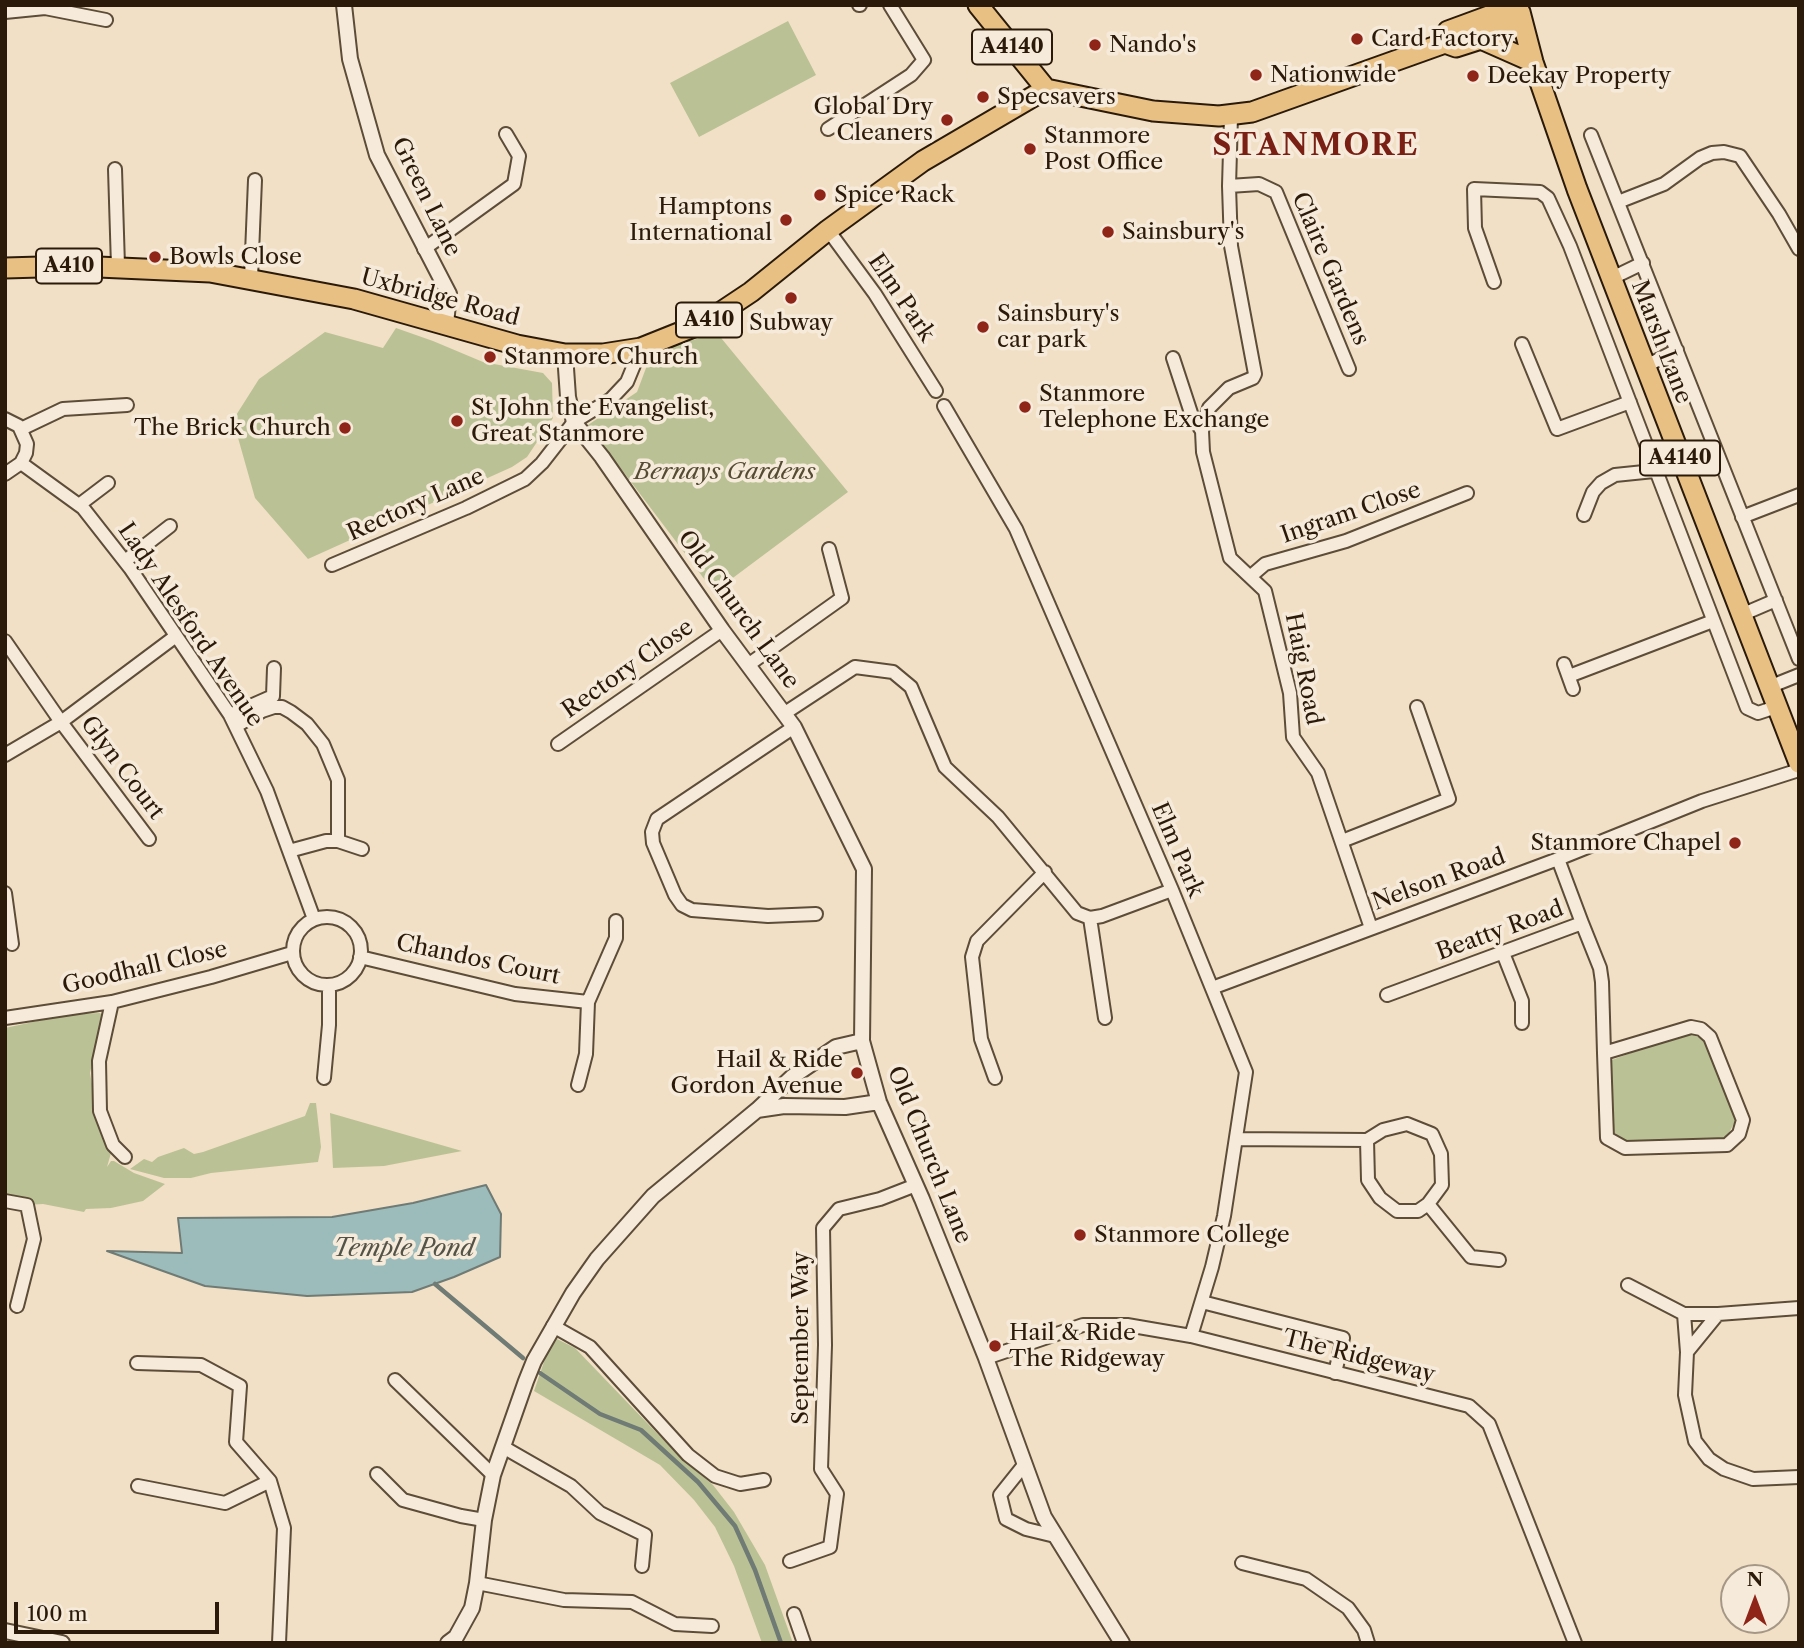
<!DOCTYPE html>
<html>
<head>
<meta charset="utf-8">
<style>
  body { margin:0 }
  #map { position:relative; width:1804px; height:1648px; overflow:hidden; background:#f1e0c6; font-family:"Libre Caslon Text",serif }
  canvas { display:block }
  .frame { position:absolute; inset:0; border:7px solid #2b1a09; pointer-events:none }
  .north { position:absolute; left:1720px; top:1564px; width:70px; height:70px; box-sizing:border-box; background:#f6ebda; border:2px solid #a59786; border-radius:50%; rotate:0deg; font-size:19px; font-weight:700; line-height:28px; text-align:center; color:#2b1a09 }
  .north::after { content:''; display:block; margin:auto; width:24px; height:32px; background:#8f2418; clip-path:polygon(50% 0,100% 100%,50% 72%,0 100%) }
  .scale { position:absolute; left:14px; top:1602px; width:205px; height:32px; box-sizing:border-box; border:4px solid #2b1a09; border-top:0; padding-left:9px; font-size:21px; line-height:24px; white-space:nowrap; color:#2b1a09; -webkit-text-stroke:5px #f6ebda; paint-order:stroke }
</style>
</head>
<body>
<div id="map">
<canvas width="1804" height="1648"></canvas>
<div class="frame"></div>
<div class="north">N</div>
<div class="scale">100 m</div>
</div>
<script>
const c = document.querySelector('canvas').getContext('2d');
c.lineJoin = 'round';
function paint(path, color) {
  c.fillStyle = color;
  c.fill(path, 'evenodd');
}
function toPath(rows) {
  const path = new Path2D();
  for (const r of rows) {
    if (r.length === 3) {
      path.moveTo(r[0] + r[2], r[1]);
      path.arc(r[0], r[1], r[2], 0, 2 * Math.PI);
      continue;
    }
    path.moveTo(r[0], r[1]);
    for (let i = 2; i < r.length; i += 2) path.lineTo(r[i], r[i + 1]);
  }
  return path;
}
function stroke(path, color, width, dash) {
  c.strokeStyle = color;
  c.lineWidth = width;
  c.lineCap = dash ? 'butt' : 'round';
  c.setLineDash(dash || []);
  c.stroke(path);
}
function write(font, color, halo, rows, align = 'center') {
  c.font = font + ' "Libre Caslon Text",serif';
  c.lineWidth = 7;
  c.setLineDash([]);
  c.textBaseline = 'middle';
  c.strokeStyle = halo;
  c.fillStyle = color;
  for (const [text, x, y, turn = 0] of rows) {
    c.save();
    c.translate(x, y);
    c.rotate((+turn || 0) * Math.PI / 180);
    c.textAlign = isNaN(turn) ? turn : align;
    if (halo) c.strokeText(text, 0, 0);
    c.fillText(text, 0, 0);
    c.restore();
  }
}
paint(toPath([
  [788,21,816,75,699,137,670,83],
  [396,328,433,341,483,362,543,373,552,383,553,418,527,457,512,467,308,559,255,498,233,420,259,379,325,332,383,348],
  [717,333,848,492,714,592,588,425,637,392,652,352],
  [100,1013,103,1016,90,1073,98,1119,111,1153,107,1167,111,1161,114,1161,134,1173,165,1184,143,1201,111,1208,86,1209,84,1212,43,1204,27,1205,5,1199,5,1028,70,1014],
  [1688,1032,1706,1041,1736,1120,1726,1138,1630,1144,1612,1131,1609,1061],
  [310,1103,316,1103,321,1147,318,1162,211,1173,191,1178,164,1178,130,1169,144,1159,152,1162,158,1157,184,1148,194,1154,203,1152,305,1116],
  [330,1113,462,1151,384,1166,333,1168],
  [557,1339,575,1348,678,1455,713,1485,734,1512,765,1565,793,1643,762,1643,734,1566,715,1527,694,1500,660,1465,534,1391,546,1356]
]), '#bac295');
const water = toPath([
  [486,1185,501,1214,500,1257,454,1277,412,1292,307,1296,205,1286,107,1251,182,1253,178,1218,332,1217,413,1203,486,1185]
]);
paint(water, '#9cbcbb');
stroke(water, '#6f7b74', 2);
stroke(toPath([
  [435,1284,523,1358],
  [540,1373,600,1414,641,1430,698,1482,735,1526,755,1570,781,1643]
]), '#6f7b74', 4.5);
const minor = toPath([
  [859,5,860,5],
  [5,12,45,8,106,20],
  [1231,116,1229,186,1231,246,1255,374,1253,378,1229,388,1209,408,1202,431,1203,452,1230,558,1265,591,1290,693,1293,737,1318,773,1371,928],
  [828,129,911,75,924,60,890,5],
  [1591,135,1799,659],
  [115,169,118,266],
  [1229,186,1259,184,1276,192,1349,369],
  [1618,202,1664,184,1700,158,1712,153,1724,152,1740,156,1779,214,1799,249],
  [828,230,875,294,936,391],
  [424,249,514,184,519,156,506,134],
  [251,278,255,180],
  [1610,279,1643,263],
  [1494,282,1475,228,1474,189,1540,192,1548,198,1570,246,1747,708,1758,713,1776,707],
  [1522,344,1557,429,1630,402],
  [1173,358,1192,416,1202,431],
  [1644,367,1677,350],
  [944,406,1016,529,1172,890,1246,1072,1224,1216,1212,1267,1191,1336],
  [5,419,19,426,27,444,26,453,21,463,5,474],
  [21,429,63,409,127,405],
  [21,463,83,508,130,568,230,715,267,791,314,919],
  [79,505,108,483],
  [1584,515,1593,492,1601,483,1615,475,1654,471],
  [1742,517,1799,495],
  [125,561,170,526],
  [332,565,466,508,525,479,542,463,574,422,611,399,627,382,641,348],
  [1251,576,1265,564,1346,541,1467,493],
  [1741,615,1776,600],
  [5,641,61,722,149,839],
  [1564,664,1573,689],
  [748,665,842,598,829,549],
  [1569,676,1713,621],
  [1769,687,1799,675],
  [785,713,855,667,893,672,911,687,945,767,998,817,1077,913,1090,918,1102,916,1172,890],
  [230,715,273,696,274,668],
  [236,726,262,711,274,707,282,707,291,712,307,724,323,744,338,780,338,841],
  [794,727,657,819,652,832,653,843,675,895,682,905,692,910,768,916,816,914],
  [558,744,722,630],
  [5,755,61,722,176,636],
  [1342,841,1449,799,1417,707],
  [289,851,326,841,338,841,362,849],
  [1558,859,1582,923],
  [5,893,12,944],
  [327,951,34],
  [1090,918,1105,1018],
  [1503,953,1522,1001,1522,1023],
  [360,957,515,994,588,1002,616,938,616,921],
  [1212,988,1558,859,1702,801,1799,770],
  [1387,995,1582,923,1600,968,1602,982,1604,1053,1607,1138,1625,1148,1727,1145,1739,1134,1743,1120,1710,1037,1701,1029,1691,1027,1604,1053],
  [112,1002,99,1061,100,1111,113,1145,125,1157],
  [5,1018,112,1002,211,977,292,953],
  [324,1078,329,1025,329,985],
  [995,1078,981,1039,972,957,977,941,1045,872],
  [578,1085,586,1054,588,1002],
  [1407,1124,1432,1134,1441,1154,1442,1185,1428,1204,1418,1211,1397,1211,1380,1198,1368,1180,1367,1140,1383,1130,1407,1124],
  [1236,1139,1367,1140],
  [5,1201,27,1205,34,1239,17,1306],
  [1428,1204,1471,1257,1499,1260],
  [1628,1285,1684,1314,1687,1352],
  [1202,1302,1343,1338,1335,1373],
  [1799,1308,1718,1314,1687,1352,1685,1395,1695,1441,1709,1459,1724,1469,1753,1479,1799,1477],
  [1684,1314,1718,1314],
  [553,1326,590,1347,688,1455,715,1476,740,1484,764,1480],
  [986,1358,1083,1325,1127,1325,1191,1336,1469,1406,1489,1424,1575,1643],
  [137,1363,201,1365,240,1386,236,1442,270,1481,284,1528,279,1643],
  [395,1380,493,1475],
  [503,1447,571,1486,600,1513,645,1535,642,1566],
  [1024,1465,1000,1495,1006,1519,1026,1529,1055,1536],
  [377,1474,403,1500,461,1516,484,1520],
  [138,1486,225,1503,270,1481],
  [790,1561,830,1547,837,1494,821,1469,825,1345,823,1228,839,1209,880,1199,916,1185],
  [1242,1563,1306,1579,1348,1608,1364,1630,1368,1643],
  [477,1583,564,1600,632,1602,675,1624,712,1626],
  [794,1614,804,1643]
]);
const tertiary = toPath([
  [344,5,350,59,377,155,449,294,446,324],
  [565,354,568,397,574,422,602,457,722,630,794,727,864,869,862,1041,879,1102,922,1199,986,1358,1044,1517,1122,1643],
  [757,1110,784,1106,845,1107,879,1102],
  [5,1631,62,1643],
  [448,1643,456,1637,472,1608,477,1583,484,1520,493,1475,526,1381,534,1361,573,1293,597,1259,653,1196,757,1110,792,1077,836,1047,862,1041]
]);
const primary = toPath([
  [978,5,1046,89],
  [1520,12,1533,62,1577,189,1799,763],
  [1481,39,1533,62],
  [1445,43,1448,31,1497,13,1508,17,1518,13],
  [1046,89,1153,111,1219,116,1252,112,1445,43,1456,47,1481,39,1506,28,1508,17],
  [5,268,76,266,210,272,354,299,517,345,565,354,603,354,641,348,706,322,751,292,828,230,923,161,1046,89]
]);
stroke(minor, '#5c4c38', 16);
stroke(tertiary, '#5c4c38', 18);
stroke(primary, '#2b1a09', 23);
stroke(minor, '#f6ebda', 12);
stroke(tertiary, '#f6ebda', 14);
stroke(primary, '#e8c083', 19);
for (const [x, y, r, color] of [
  [1357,39,7,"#8f2418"],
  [1095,45,7,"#8f2418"],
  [1256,75,7,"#8f2418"],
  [1473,76,7,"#8f2418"],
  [983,97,7,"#8f2418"],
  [947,120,7,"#8f2418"],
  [1030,149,7,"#8f2418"],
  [820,195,7,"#8f2418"],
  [786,220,7,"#8f2418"],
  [1108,232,7,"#8f2418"],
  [155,257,7,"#8f2418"],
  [791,298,7,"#8f2418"],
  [983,327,7,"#8f2418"],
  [490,357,7,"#8f2418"],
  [1025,407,7,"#8f2418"],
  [457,421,7,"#8f2418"],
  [345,428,7,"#8f2418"],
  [1735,843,7,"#8f2418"],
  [857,1073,7,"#8f2418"],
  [1080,1235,7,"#8f2418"],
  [995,1346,7,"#8f2418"]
]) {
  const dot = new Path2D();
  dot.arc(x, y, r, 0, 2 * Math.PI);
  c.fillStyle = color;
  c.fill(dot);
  stroke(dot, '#f6ebda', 2.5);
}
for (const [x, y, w] of [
  [1012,47,80],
  [69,266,66],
  [709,320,66],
  [1680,458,80]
]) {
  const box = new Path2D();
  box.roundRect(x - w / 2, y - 17.5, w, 35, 5);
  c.fillStyle = '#f6ebda';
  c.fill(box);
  stroke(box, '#2b1a09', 2);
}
write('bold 21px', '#2b1a09', null, [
  ["A4140",1012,47],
  ["A410",69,266],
  ["A410",709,320],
  ["A4140",1680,458]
]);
write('23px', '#2b1a09', '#f6ebda', [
  ["Card Factory",1371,39],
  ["Nando's",1109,45],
  ["Nationwide",1270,75],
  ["Deekay Property",1487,76],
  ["Specsavers",997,97],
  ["Global Dry",933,107,"right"],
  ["Cleaners",933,133,"right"],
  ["Stanmore",1044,136],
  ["Post Office",1044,162],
  ["Spice Rack",834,195],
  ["Hamptons",772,207,"right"],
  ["International",772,233,"right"],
  ["Sainsbury's",1122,232],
  ["Bowls Close",169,257],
  ["Sainsbury's",997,314],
  ["car park",997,340],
  ["Subway",791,323,"center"],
  ["Stanmore Church",504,357],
  ["Stanmore",1039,394],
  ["Telephone Exchange",1039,420],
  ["St John the Evangelist,",471,408],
  ["Great Stanmore",471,434],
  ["The Brick Church",331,428,"right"],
  ["Stanmore Chapel",1721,843,"right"],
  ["Hail & Ride",843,1060,"right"],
  ["Gordon Avenue",843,1086,"right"],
  ["Stanmore College",1094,1235],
  ["Hail & Ride",1009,1333],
  ["The Ridgeway",1009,1359]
], 'left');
write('23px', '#2b1a09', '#f6ebda', [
  ["Green Lane",426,197,64],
  ["Claire Gardens",1330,269,67],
  ["Uxbridge Road",440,298,15],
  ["Elm Park",901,298,56],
  ["Marsh Lane",1661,342,69],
  ["Rectory Lane",416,505,-24],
  ["Ingram Close",1351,513,-19],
  ["Old Church Lane",738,610,54],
  ["Lady Alesford Avenue",190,625,56],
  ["Rectory Close",628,669,-35],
  ["Haig Road",1303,669,79],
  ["Glyn Court",122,768,53],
  ["Elm Park",1177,850,67],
  ["Nelson Road",1439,880,-20],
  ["Beatty Road",1500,931,-20],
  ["Chandos Court",478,960,12],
  ["Goodhall Close",145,968,-13],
  ["Old Church Lane",929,1155,68],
  ["September Way",801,1338,-90],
  ["The Ridgeway",1359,1357,14]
]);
write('italic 23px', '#564c33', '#f6ebda', [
  ["Bernays Gardens",725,472]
]);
write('italic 24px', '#535347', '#f6ebda', [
  ["Temple Pond",404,1249]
]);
c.letterSpacing = '2px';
write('bold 30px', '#7a1f14', '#f6ebda', [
  ["STANMORE",1316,146]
]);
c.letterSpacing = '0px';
</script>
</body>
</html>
